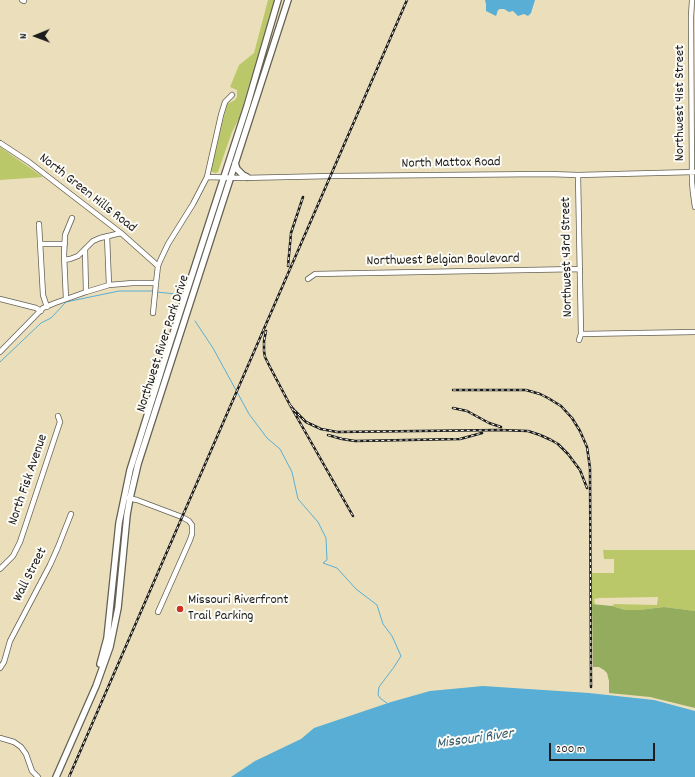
<!DOCTYPE html>
<html>
<head>
<meta charset="utf-8">
<style>
  body { margin:0 }
  #map { position:relative; width:695px; height:777px; overflow:hidden; background:#ebdfbb; font-family:Dekko,sans-serif }
  canvas { display:block }
  .north { position:absolute; left:16px; top:16px; width:40px; height:40px; -webkit-text-stroke:3px #fdfcf7; paint-order:stroke; rotate:269deg; font-size:11px; font-weight:700; line-height:16px; text-align:center; color:#1c1c1c }
  .north::after { content:''; display:block; margin:auto; width:14px; height:18px; background:#1c1c1c; clip-path:polygon(50% 0,100% 100%,50% 72%,0 100%) }
  .scale { position:absolute; left:549px; top:743px; width:106px; height:18px; box-sizing:border-box; border:2px solid #1c1c1c; border-top:0; padding-left:5px; font-size:12px; line-height:14px; white-space:nowrap; color:#1c1c1c; -webkit-text-stroke:3px #fdfcf7; paint-order:stroke }
</style>
</head>
<body>
<div id="map">
<canvas width="695" height="777"></canvas>
<div class="north">N</div>
<div class="scale">200 m</div>
</div>
<script>
const c = document.querySelector('canvas').getContext('2d');
c.lineJoin = 'round';
function paint(path, color) {
  c.fillStyle = color;
  c.fill(path, 'evenodd');
}
function toPath(rows) {
  const path = new Path2D();
  for (const r of rows) {
    path.moveTo(r[0], r[1]);
    for (let i = 2; i < r.length; i += 2) path.lineTo(r[i], r[i + 1]);
  }
  return path;
}
function stroke(path, color, width, dash) {
  c.strokeStyle = color;
  c.lineWidth = width;
  c.lineCap = dash ? 'butt' : 'round';
  c.setLineDash(dash || []);
  c.stroke(path);
}
function write(font, color, halo, rows, align = 'center') {
  c.font = font + ' Dekko,sans-serif';
  c.lineWidth = 4;
  c.setLineDash([]);
  c.textBaseline = 'middle';
  c.strokeStyle = halo;
  c.fillStyle = color;
  for (const [text, x, y, turn = 0] of rows) {
    c.save();
    c.translate(x, y);
    c.rotate((+turn || 0) * Math.PI / 180);
    c.textAlign = isNaN(turn) ? turn : align;
    if (halo) c.strokeText(text, 0, 0);
    c.fillText(text, 0, 0);
    c.restore();
  }
}
paint(toPath([
  [268,0,275,0,269,20,239,118,232,132,218,172,215,173,212,172,211,170,227,104,235,100,237,97,237,90,230,87,239,65,254,53],
  [0,147,43,177,0,180],
  [603,550,695,550,695,611,664,607,639,610,625,610,612,606,614,604,657,605,658,597,599,598,594,599,595,604,592,604,592,573,614,573,614,559,604,559]
]), '#bbc86a');
paint(toPath([
  [592,604,612,606,625,610,639,610,664,607,695,611,695,708,650,697,609,693,609,681,607,673,604,670,599,667,593,667]
]), '#94ac5e');
paint(toPath([
  [485,0,535,0,531,13,528,16,524,14,518,16,513,11,509,12,504,9,500,9,498,10,496,16,486,11,486,4],
  [483,686,589,693,654,700,695,711,695,777,231,777,255,761,301,739,314,728,391,702,430,691]
]), '#58aed4');
stroke(toPath([
  [156,292,176,294],
  [195,321,213,348,249,414,267,438,280,449,292,472,298,499,318,522,326,538,327,560,323,563,337,568,356,589,377,605,383,624,392,636,401,656,394,667,379,687,378,695,381,699,387,703],
  [0,362,41,323,51,318,66,302,119,291,153,291]
]), '#58aed4', 1);
const minor = toPath([
  [22,0,24,1],
  [692,0,691,17,692,182,693,193,695,207],
  [0,143,29,162,121,233,158,266],
  [578,175,581,334,579,340],
  [207,177,242,178,333,176,548,174,578,175,695,172],
  [39,224,43,295,47,307],
  [107,236,109,285],
  [40,244,65,244],
  [85,249,86,292],
  [64,260,70,259,78,256,93,241,100,238,121,233],
  [308,279,315,274,580,269],
  [0,299,36,308,41,311],
  [66,299,64,255,65,235,72,218],
  [153,313,156,283,158,266,160,261,168,244,193,204,207,177,221,115,225,102,232,95],
  [581,334,695,332],
  [0,352,43,308,55,303,86,292,109,285,133,283,156,283],
  [128,498,137,500,182,517,189,521,192,525,192,534,190,540,158,612],
  [0,569,13,556,20,542,60,422,58,416],
  [0,668,4,662,10,641,50,565,58,547,71,514],
  [0,738,14,742,21,747,26,754,32,771,38,777]
]);
const major = toPath([
  [235,163,237,169,243,175,247,177],
  [100,664,107,638,119,523,130,470,169,346,247,106,278,0],
  [56,777,96,686,110,647,118,608,127,515,130,498,138,464,288,0]
]);
stroke(minor, '#646054', 6);
stroke(major, '#646054', 8);
stroke(minor, '#fff', 4.5);
stroke(major, '#fff', 5.5);
const rail = toPath([
  [288,266,291,233,303,197],
  [266,331,264,341,264,351,265,357,270,367,290,405,353,516],
  [453,390,526,390,540,394,548,398,561,406,572,418,580,431,587,447,590,468,591,687],
  [290,405,295,411,306,422,321,429,337,432,499,430,528,431,540,435,551,440,558,444,568,454,580,470,587,488],
  [453,408,467,411,489,423,501,427],
  [328,435,342,439,355,441,460,439,482,433],
  [69,777,407,0]
]);
stroke(rail, '#1c1c1c', 2.5);
stroke(rail, '#fdfcf7', 1, [3]);
for (const [x, y, r, color] of [
  [180,609,4,"#c8321e"]
]) {
  const dot = new Path2D();
  dot.arc(x, y, r, 0, 2 * Math.PI);
  c.fillStyle = color;
  c.fill(dot);
  stroke(dot, '#fdfcf7', 1.5);
}
write('14px', '#1c1c1c', '#fdfcf7', [
  ["Northwest 41st Street",681,103,-90],
  ["North Mattox Road",451,164,-1],
  ["North Green Hills Road",87,194,38],
  ["Northwest 43rd Street",568,257,-91],
  ["Northwest Belgian Boulevard",443,261,-1],
  ["Northwest River Park Drive",164,344,-72],
  ["North Fisk Avenue",29,480,-71],
  ["Wall Street",31,575,-63]
]);
write('14px', '#1c1c1c', '#fdfcf7', [
  ["Missouri Riverfront",188,601],
  ["Trail Parking",188,617]
], 'left');
write('italic 15px', '#375e6f', '#fdfcf7', [
  ["Missouri River",475,740,-8]
]);
</script>
</body>
</html>
